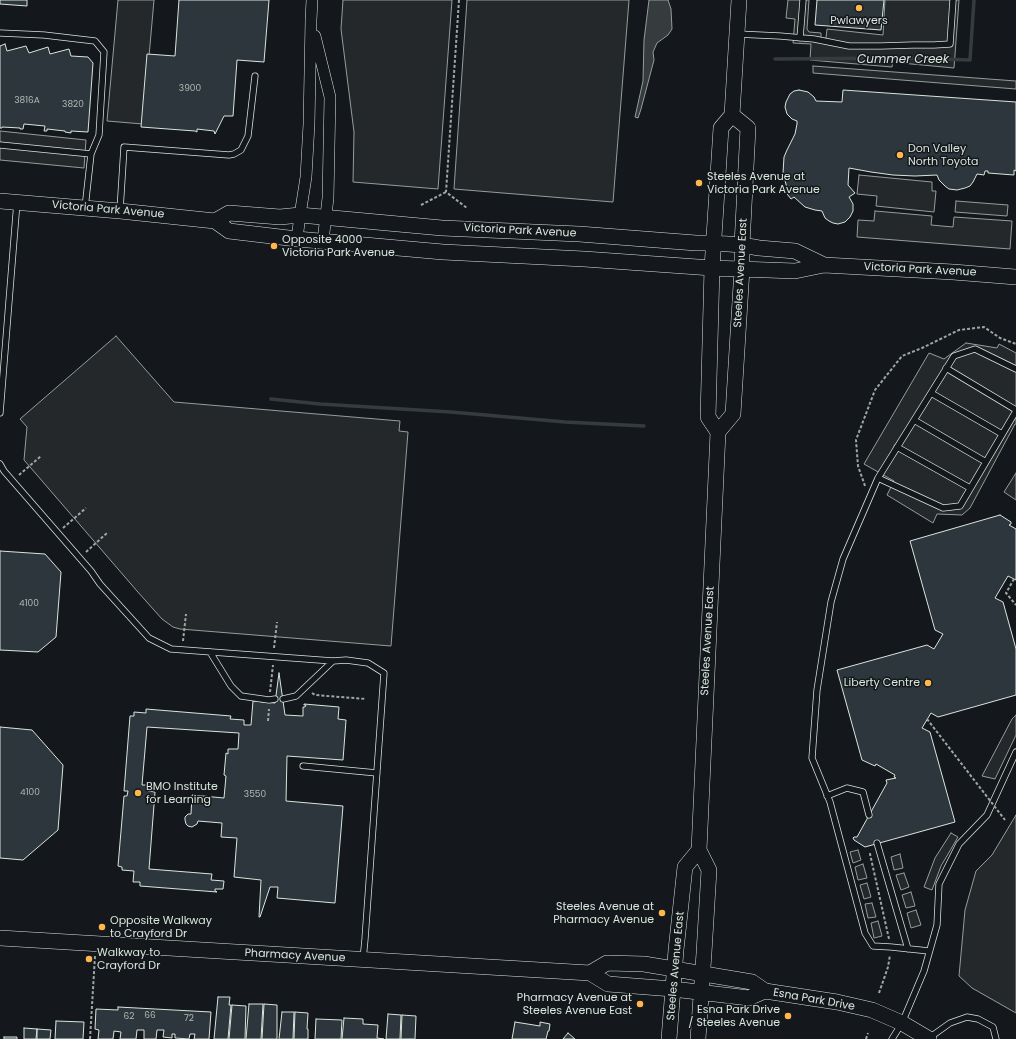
<!DOCTYPE html>
<html>
<head>
<meta charset="utf-8">
<style>
  body { margin:0 }
  canvas { display:block; background:#14181c }
</style>
</head>
<body>
<canvas width="1016" height="1039"></canvas>
<script>
const c = document.querySelector('canvas').getContext('2d');
c.lineJoin = 'round';
function paint(path, color) {
  c.fillStyle = color;
  c.fill(path, 'evenodd');
}
function toPath(rows) {
  const path = new Path2D();
  for (const r of rows) {
    path.moveTo(r[0], r[1]);
    for (let i = 2; i < r.length; i += 2) path.lineTo(r[i], r[i + 1]);
  }
  return path;
}
function stroke(path, color, width, dash) {
  c.strokeStyle = color;
  c.lineWidth = width;
  c.lineCap = dash ? 'butt' : 'round';
  c.setLineDash(dash || []);
  c.stroke(path);
}
function write(font, color, halo, rows, align = 'center') {
  c.font = font + ' Poppins,sans-serif';
  c.lineWidth = 3;
  c.setLineDash([]);
  c.textBaseline = 'middle';
  c.strokeStyle = halo;
  c.fillStyle = color;
  for (const [text, x, y, turn = 0] of rows) {
    c.save();
    c.translate(x, y);
    c.rotate((+turn || 0) * Math.PI / 180);
    c.textAlign = isNaN(turn) ? turn : align;
    if (halo) c.strokeText(text, 0, 0);
    c.fillText(text, 0, 0);
    c.restore();
  }
}
const parking = toPath([
  [118,0,154,0,143,124,107,121,118,0],
  [343,0,452,0,438,189,353,182,354,132,341,29,343,0],
  [467,0,629,0,613,202,454,189,467,0],
  [788,0,809,0,807,29,809,32,821,33,821,37,823,39,826,38,827,29,883,35,885,0,959,0,954,68,901,63,901,57,894,56,892,67,810,60,811,44,793,43,795,19,786,18,788,0],
  [813,66,1016,81,1016,89,813,73,813,66],
  [0,131,86,140,84,168,0,160,0,131],
  [859,175,932,182,932,191,936,191,934,212,876,206,877,196,857,194,859,175],
  [956,201,1008,205,1007,216,955,212,956,201],
  [875,211,932,216,931,225,953,227,954,217,1012,221,1010,249,857,237,858,220,874,221,875,211],
  [116,336,174,402,400,421,399,431,408,432,391,646,180,629,173,627,162,619,137,591,24,460,27,427,20,419,116,336],
  [966,343,997,348,999,344,1016,353,1016,424,1015,424,970,508,962,515,937,514,933,523,887,495,894,481,864,464,929,353,944,359,966,343],
  [1016,473,1016,500,1004,492,1016,473],
  [1016,715,1016,735,995,779,982,776,1012,719,1016,715],
  [1016,815,1016,1013,972,988,959,976,965,910,976,871,992,855,1016,815],
  [951,833,958,837,941,866,932,890,924,887,935,858,951,833],
  [858,850,861,860,853,863,850,852,858,850],
  [900,854,903,868,894,870,891,857,900,854],
  [863,864,867,878,858,880,855,867,863,864],
  [904,873,909,887,901,890,896,875,904,873],
  [867,883,871,897,864,899,860,885,867,883],
  [911,892,915,906,906,908,902,895,911,892],
  [872,903,876,917,868,918,865,904,872,903],
  [916,910,921,925,911,928,907,913,916,910],
  [878,921,882,936,874,938,871,923,878,921]
]);
paint(parking, '#24282b');
stroke(parking, '#939e99', 1);
const water = toPath([
  [649,0,668,0,671,9,672,29,668,35,657,43,653,52,654,60,641,109,638,118,635,117,643,81,644,40,649,0]
]);
paint(water, '#363b3e');
stroke(water, '#939e99', 1);
stroke(toPath([
  [775,59,908,58,970,60,974,0],
  [271,399,320,404,451,412,565,422,644,426]
]), '#363b3e', 3.5);
const building = toPath([
  [0,0,27,0,27,6,0,4,0,0],
  [179,0,269,0,264,62,237,60,233,116,224,116,215,134,214,131,197,129,197,132,195,131,141,127,147,54,175,56,179,0],
  [817,0,884,0,881,30,815,25,817,0],
  [5,44,7,51,26,46,29,53,48,47,50,54,69,49,71,56,88,57,93,63,88,132,71,131,71,133,65,132,65,131,47,129,47,131,44,131,45,126,24,124,23,129,20,129,20,128,2,127,2,128,0,128,0,46,5,44],
  [799,90,808,92,814,97,816,101,842,102,843,90,1016,102,1016,171,1014,170,1014,175,988,173,988,171,985,171,984,175,977,174,973,182,970,186,965,188,957,190,949,189,945,186,939,180,937,175,915,176,893,175,871,172,849,168,848,185,855,193,849,197,853,204,853,211,850,217,845,222,838,224,833,223,829,221,825,218,822,211,815,210,805,207,794,197,791,199,784,190,787,188,783,173,784,157,787,150,795,134,797,124,797,121,792,119,787,114,785,107,786,102,790,94,794,91,799,90],
  [1000,515,1011,522,1011,524,1009,525,1016,529,1016,580,1008,576,995,598,1003,602,1016,649,1016,695,938,717,931,713,922,728,930,732,955,822,865,847,854,840,853,838,854,837,857,837,887,783,886,780,896,778,894,777,895,775,876,764,875,766,862,760,837,670,927,645,934,649,943,634,935,630,910,541,1000,515],
  [0,551,45,554,61,572,56,637,38,652,0,650,0,551],
  [279,673,285,715,303,716,303,707,305,707,306,705,304,705,304,704,339,707,338,719,346,720,343,760,287,756,286,801,343,806,335,903,277,898,278,887,270,887,260,917,259,917,261,880,234,877,237,838,221,837,222,823,198,821,197,824,192,827,188,826,186,824,185,820,185,817,188,814,191,814,192,795,224,798,226,776,224,775,226,753,228,754,228,749,238,749,239,733,147,727,142,785,148,785,148,791,155,792,149,869,212,874,211,880,224,881,223,889,215,889,215,891,217,892,140,886,140,882,133,882,134,871,122,870,122,867,118,866,124,796,127,796,128,791,124,791,130,716,134,716,134,712,146,713,146,709,231,716,230,719,244,720,244,725,251,725,253,701,275,703,279,673],
  [0,727,32,730,63,765,58,830,23,860,0,858,0,727],
  [218,997,230,997,229,1005,231,1005,228,1039,214,1039,218,997],
  [249,1004,263,1004,261,1039,246,1039,249,1004],
  [264,1004,277,1005,277,1039,262,1039,264,1004],
  [232,1005,246,1006,245,1039,229,1039,232,1005],
  [118,1007,211,1012,209,1039,194,1039,195,1034,190,1034,189,1039,175,1038,175,1034,172,1034,172,1038,163,1037,164,1030,157,1030,156,1039,144,1039,144,1030,137,1030,136,1039,120,1039,121,1032,114,1031,113,1039,98,1039,99,1030,95,1029,96,1009,118,1010,118,1007],
  [282,1012,294,1012,293,1039,279,1039,282,1012],
  [295,1012,308,1013,307,1029,308,1029,308,1039,294,1039,295,1012],
  [388,1014,401,1015,400,1039,386,1039,388,1014],
  [402,1015,416,1016,415,1039,401,1039,402,1015],
  [344,1018,363,1019,363,1024,378,1025,377,1038,384,1039,342,1039,344,1018],
  [316,1019,342,1020,341,1039,315,1039,316,1019],
  [56,1021,84,1022,83,1039,55,1039,56,1021],
  [515,1022,540,1026,540,1022,550,1024,549,1031,548,1031,546,1039,512,1039,515,1022],
  [24,1028,37,1029,36,1039,24,1039,24,1028],
  [37,1029,51,1030,50,1039,37,1039,37,1029],
  [568,1033,575,1039,563,1039,568,1033],
  [4,1037,17,1037,17,1039,4,1039,4,1037]
]);
paint(building, '#2c363c');
stroke(building, '#d8e6dc', 1);
const lane = toPath([
  [0,33,44,35,95,41,104,52,99,135,91,154,85,208],
  [737,34,780,36,814,39,849,46,881,46,913,45,934,45,950,44,953,0],
  [800,38,803,0],
  [0,145,91,154],
  [120,210,124,147,229,155,234,154,241,150,248,136,255,76],
  [946,368,1016,410],
  [931,393,1002,434],
  [0,413,17,202],
  [914,420,986,462],
  [897,447,970,488],
  [0,464,4,471,91,571,100,584,149,638,171,649,333,661,346,660,368,663,384,673,365,939,363,960],
  [878,478,943,508,960,506,1016,411],
  [210,652,231,686,241,696,269,700,275,699],
  [283,699,296,696,333,661],
  [303,766,377,773],
  [827,796,847,788,863,792,869,815],
  [877,843,908,949],
  [929,951,891,947,873,946,865,933,830,802,812,758,817,690,831,602,843,559,878,478,954,356,975,349,1016,369],
  [929,1038,950,1023,967,1017,978,1019,993,1027,996,1039],
  [892,1039,902,1023,924,971,937,925,939,884,959,844,987,815,1016,752]
]);
const street = toPath([
  [315,36,330,97,328,198,323,241],
  [297,239,300,215,306,177,309,124,311,20,312,0]
]);
const secondary = toPath([
  [0,201,120,211,215,221,229,231,297,239,443,252,584,259,712,268,795,271,824,265,953,272,1016,277],
  [215,221,229,213,280,217,300,215,442,228,579,234,696,243,714,243,742,245,759,248,795,251,824,265],
  [718,432,733,414,742,269,742,245,748,128,732,115],
  [0,938,590,973,608,984,673,989,749,998,765,991],
  [590,973,607,963,644,964,752,982,765,991,837,1002,872,1010,902,1023,929,1039],
  [669,1039,676,950,685,867,699,850],
  [698,1039,704,953,709,870,699,850,718,432,708,417,712,268,721,128,732,115,739,0]
]);
stroke(lane, '#d8e6dc', 7);
stroke(street, '#d8e6dc', 12);
stroke(secondary, '#d8e6dc', 16);
stroke(toPath([
  [459,0,446,192,467,208],
  [421,205,446,192],
  [19,475,41,456],
  [865,486,858,466,856,440,875,390,902,356,922,348,959,330,984,327,1000,338,1016,344],
  [63,528,86,508],
  [86,552,107,533],
  [1014,579,1006,593,1016,605],
  [183,641,186,614],
  [274,648,277,622],
  [270,692,273,665],
  [312,693,315,695,366,699],
  [268,721,269,709],
  [871,854,870,854,889,939],
  [879,993,888,967,890,955],
  [90,1039,95,956],
  [866,1039,868,1033]
]), '#9da8a2', 2, [3, 2]);
stroke(lane, '#14181c', 5.5);
stroke(street, '#14181c', 11);
stroke(secondary, '#14181c', 15);
stroke(toPath([
  [927,719,1005,820]
]), '#9da8a2', 2, [3, 2]);
for (const [x, y, r, color] of [
  [859,8,4,"#ffb74d"],
  [900,155,4,"#ffb74d"],
  [699,183,4,"#ffb74d"],
  [274,246,4,"#ffb74d"],
  [928,683,4,"#ffb74d"],
  [138,793,4,"#ffb74d"],
  [662,913,4,"#ffb74d"],
  [102,927,4,"#ffb74d"],
  [89,959,4,"#ffb74d"],
  [640,1004,4,"#ffb74d"],
  [788,1016,4,"#ffb74d"]
]) {
  const dot = new Path2D();
  dot.arc(x, y, r, 0, 2 * Math.PI);
  c.fillStyle = color;
  c.fill(dot);
  stroke(dot, '#14181c', 1.5);
}
write('9px', '#adbab4', null, [
  ["3900",190,89],
  ["3816A",27,101],
  ["3820",73,105],
  ["4100",29,604],
  ["4100",30,793],
  ["3550",255,795],
  ["66",150,1016],
  ["62",129,1017],
  ["72",189,1019]
]);
write('11px', '#d8e6dc', '#14181c', [
  ["Pwlawyers",859,21,"center"],
  ["Don Valley",908,149],
  ["North Toyota",908,162],
  ["Steeles Avenue at",707,177],
  ["Victoria Park Avenue",707,190],
  ["Opposite 4000",282,240],
  ["Victoria Park Avenue",282,253],
  ["Liberty Centre",920,683,"right"],
  ["BMO Institute",146,787],
  ["for Learning",146,800],
  ["Steeles Avenue at",654,907,"right"],
  ["Pharmacy Avenue",654,920,"right"],
  ["Opposite Walkway",110,921],
  ["to Crayford Dr",110,934],
  ["Walkway to",97,953],
  ["Crayford Dr",97,966],
  ["Pharmacy Avenue at",632,998,"right"],
  ["Steeles Avenue East",632,1011,"right"],
  ["Esna Park Drive",780,1010,"right"],
  ["/ Steeles Avenue",780,1023,"right"]
], 'left');
write('11px', '#d8e6dc', '#14181c', [
  ["Victoria Park Avenue",108,210,5],
  ["Victoria Park Avenue",520,231,3],
  ["Victoria Park Avenue",920,270,3],
  ["Steeles Avenue East",741,273,-87],
  ["Steeles Avenue East",708,641,-87],
  ["Pharmacy Avenue",295,956,3],
  ["Steeles Avenue East",676,966,-85],
  ["Esna Park Drive",814,1000,10]
]);
write('italic 12px', '#d8e6dc', '#14181c', [
  ["Cummer Creek",903,60]
]);
</script>
</body>
</html>
